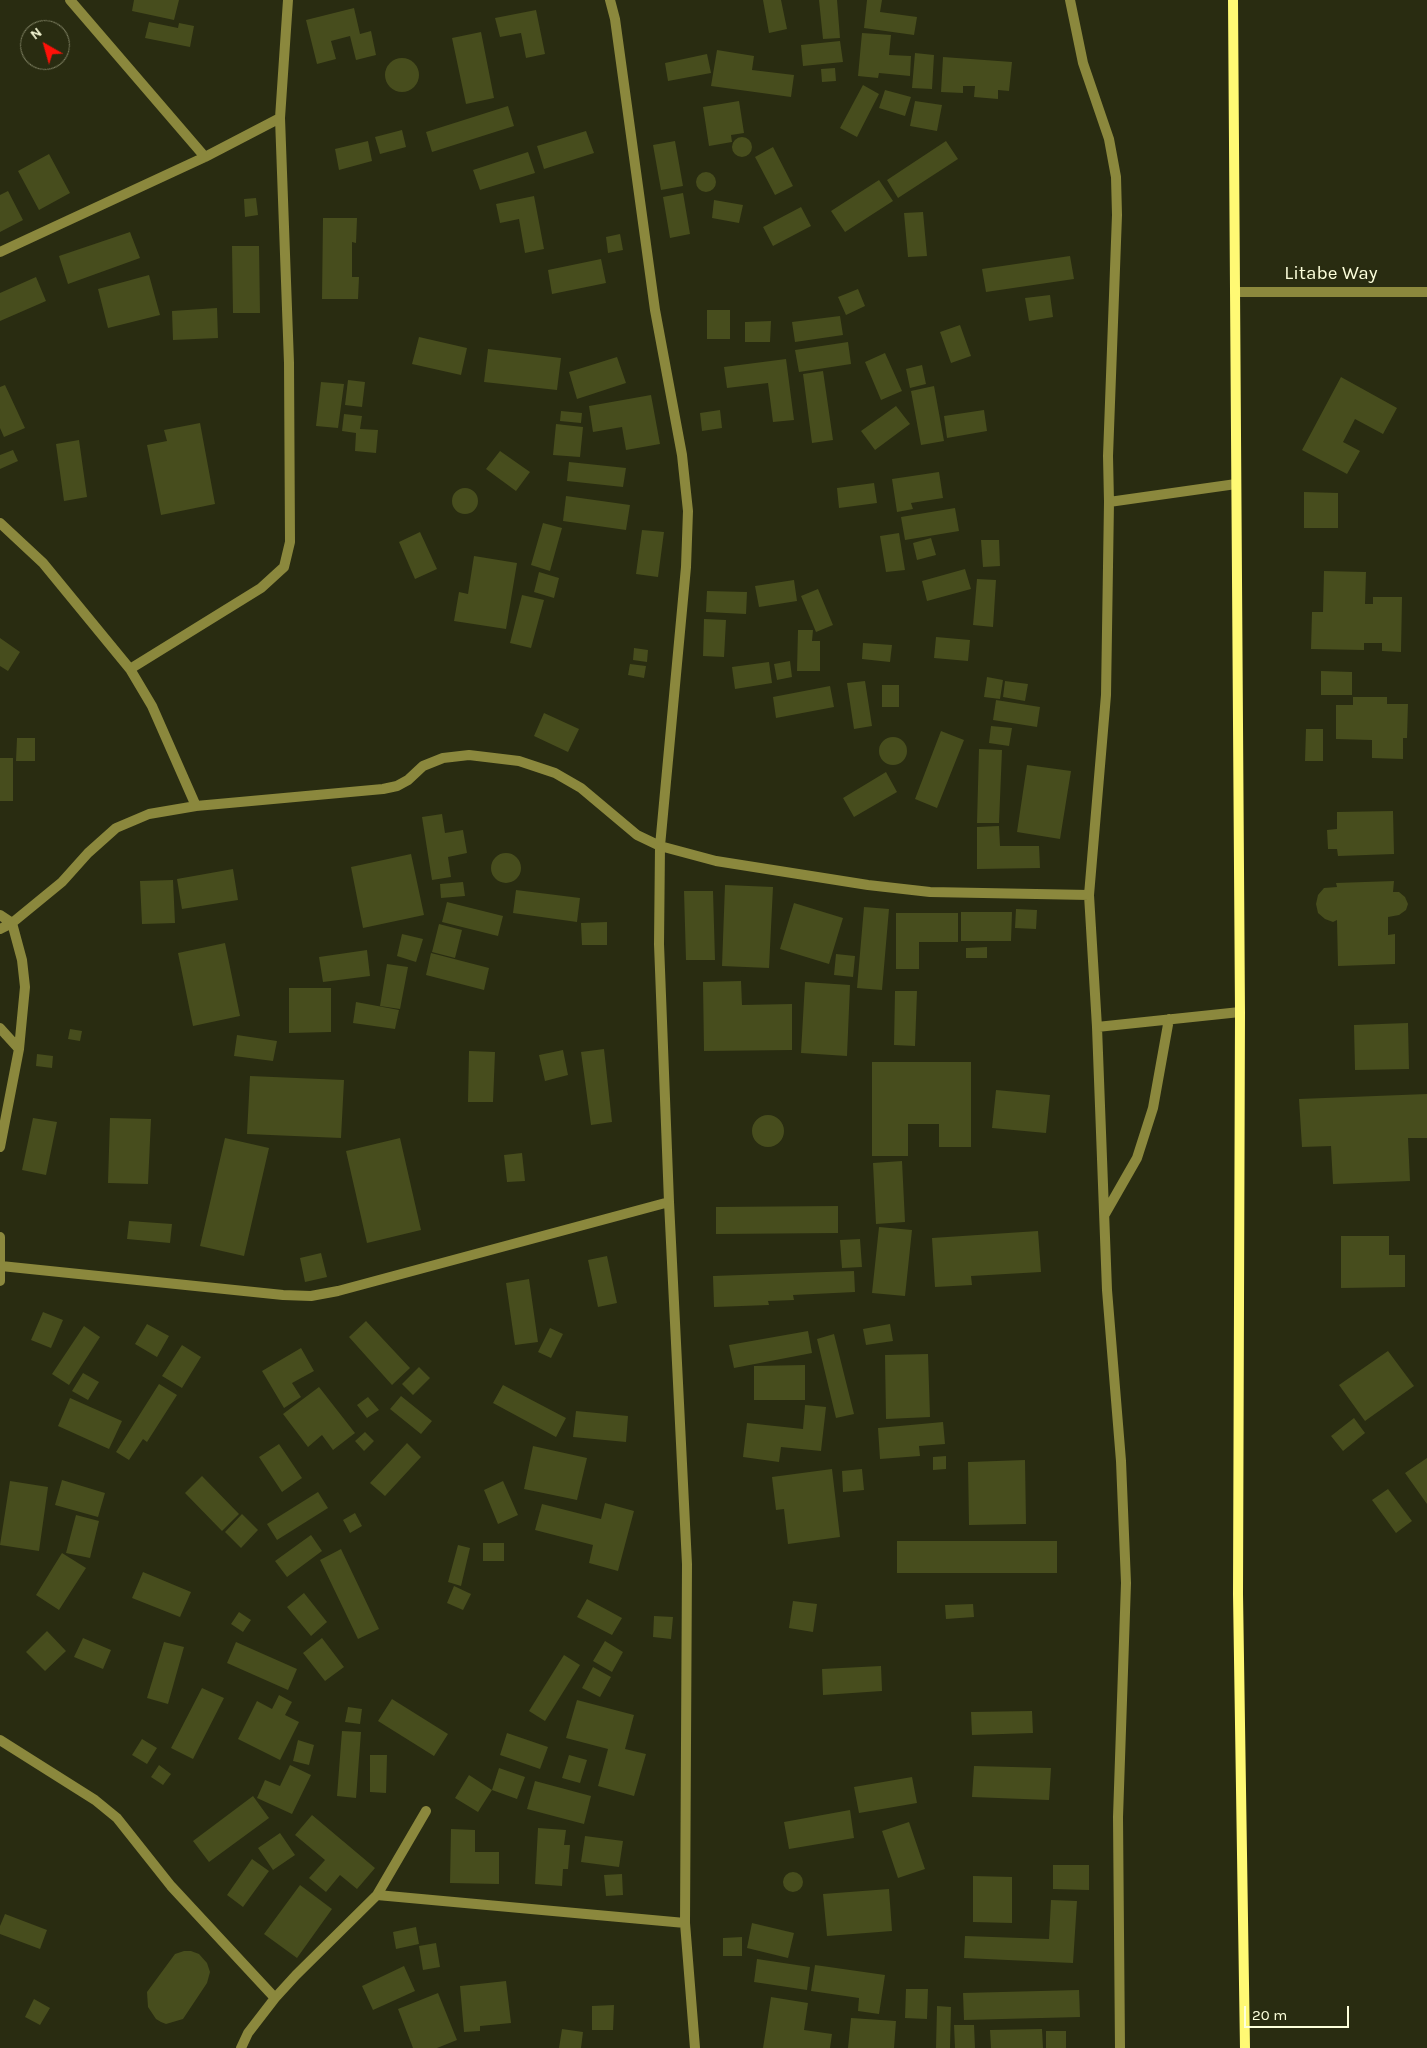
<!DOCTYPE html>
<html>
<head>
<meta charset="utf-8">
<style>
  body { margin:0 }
  #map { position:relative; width:1427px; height:2048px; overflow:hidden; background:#292c11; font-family:Karla,sans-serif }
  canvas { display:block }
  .north { position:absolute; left:20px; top:20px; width:50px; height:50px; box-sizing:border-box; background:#292c11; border:1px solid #7e8062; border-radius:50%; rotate:322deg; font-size:14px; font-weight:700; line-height:20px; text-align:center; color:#fdffdc }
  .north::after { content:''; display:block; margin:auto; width:18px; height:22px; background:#fe1109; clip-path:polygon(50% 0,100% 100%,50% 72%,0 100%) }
  .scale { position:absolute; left:1244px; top:2006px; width:105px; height:22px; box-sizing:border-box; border:2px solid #fdffdc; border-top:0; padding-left:6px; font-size:15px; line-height:18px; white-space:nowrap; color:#fdffdc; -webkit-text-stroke:4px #292c11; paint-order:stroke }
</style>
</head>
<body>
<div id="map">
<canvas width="1427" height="2048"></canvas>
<div class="north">N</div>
<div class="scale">20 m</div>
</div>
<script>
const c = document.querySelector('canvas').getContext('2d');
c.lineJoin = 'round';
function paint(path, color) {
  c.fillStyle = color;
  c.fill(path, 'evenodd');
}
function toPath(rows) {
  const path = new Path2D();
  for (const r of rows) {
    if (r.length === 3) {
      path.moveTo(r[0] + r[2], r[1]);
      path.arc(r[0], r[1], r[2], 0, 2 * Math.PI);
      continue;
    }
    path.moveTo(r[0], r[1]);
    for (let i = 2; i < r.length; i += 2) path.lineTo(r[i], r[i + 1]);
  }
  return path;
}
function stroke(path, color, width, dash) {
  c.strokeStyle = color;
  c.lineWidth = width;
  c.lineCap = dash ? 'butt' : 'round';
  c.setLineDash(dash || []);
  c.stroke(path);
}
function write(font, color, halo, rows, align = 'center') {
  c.font = font + ' Karla,sans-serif';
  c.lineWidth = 4;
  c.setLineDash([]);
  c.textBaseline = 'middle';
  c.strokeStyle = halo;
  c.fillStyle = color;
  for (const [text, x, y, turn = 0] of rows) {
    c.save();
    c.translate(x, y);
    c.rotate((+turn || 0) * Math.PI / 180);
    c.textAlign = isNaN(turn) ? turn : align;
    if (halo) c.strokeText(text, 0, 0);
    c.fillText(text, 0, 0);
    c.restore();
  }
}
paint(toPath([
  [134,0,179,0,174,20,132,11],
  [763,0,781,0,787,29,769,33],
  [819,0,837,0,840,38,823,39],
  [867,0,882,0,880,12,917,17,914,35,864,28],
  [354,8,360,34,371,31,376,55,356,60,350,36,331,41,336,59,317,64,306,20],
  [536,10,545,54,526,58,521,33,500,37,495,18],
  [149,22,178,28,179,23,194,26,190,47,145,38],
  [481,32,494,98,466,104,452,38],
  [862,33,891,35,889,55,911,56,910,76,879,73,878,78,858,76],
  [840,41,843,62,803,66,801,45],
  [717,50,754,56,752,70,794,75,791,97,711,86],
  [915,53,934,55,932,89,912,88],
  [707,54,711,73,668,81,665,63],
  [943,57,1012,62,1009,91,998,90,998,99,974,97,975,86,963,86,963,93,941,92],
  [402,75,17],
  [835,68,836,81,822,82,821,69],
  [863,85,879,94,857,137,840,128],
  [885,90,911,97,905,116,879,108],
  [739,101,744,133,731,135,732,142,709,146,703,107],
  [915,101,942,105,937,131,910,126],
  [508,106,514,126,432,152,426,132],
  [402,130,406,147,380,154,375,137],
  [586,131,594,153,544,169,537,146],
  [742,147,10],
  [368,141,372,161,339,170,335,149],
  [675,141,683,186,661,190,653,145],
  [946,141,958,159,898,198,887,180],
  [773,147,793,186,775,195,755,157],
  [528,152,535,173,480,190,473,170],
  [49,154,70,193,39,210,18,171],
  [706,182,10],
  [879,180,893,201,845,232,831,211],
  [8,191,23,220,0,232,0,195],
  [683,193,690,234,670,238,663,197],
  [534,196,544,249,525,253,519,219,500,223,496,204],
  [256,198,258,215,245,217,244,199],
  [714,200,743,205,739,223,712,218],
  [801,207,811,226,773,246,763,227],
  [923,212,927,256,908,257,904,213],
  [323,218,357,218,356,243,352,242,352,277,359,277,358,299,322,299],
  [130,232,140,258,68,284,59,256],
  [620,234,623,250,608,253,606,237],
  [232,246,259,246,260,313,233,313],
  [1070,256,1074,279,986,292,982,269],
  [601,259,606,283,552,294,548,270],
  [149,275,160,315,108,328,98,289],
  [36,277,46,301,0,321,0,293],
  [858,289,865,306,846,315,838,297],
  [1050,295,1053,317,1029,321,1025,298],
  [217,308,218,338,173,340,172,311],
  [707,310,730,310,730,339,707,339],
  [840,316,843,335,795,342,792,322],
  [771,321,770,342,745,342,745,322],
  [960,325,971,356,951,363,940,332],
  [419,337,467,348,461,375,412,364],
  [848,342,851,364,799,372,795,350],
  [488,349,561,358,557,390,484,382],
  [885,353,902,391,881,400,865,362],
  [617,357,626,383,577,399,569,372],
  [786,359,794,420,773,422,768,383,727,388,724,367],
  [922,365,926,384,910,388,906,369],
  [823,371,833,440,812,443,803,374],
  [1341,377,1397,408,1383,434,1355,419,1343,442,1360,451,1347,474,1302,450],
  [348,380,365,382,362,407,345,405],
  [321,382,344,384,338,428,316,426],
  [5,385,25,428,4,437,0,428,0,387],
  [934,386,944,441,921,445,911,391],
  [651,395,660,444,626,450,622,427,593,432,589,406],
  [896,406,910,424,875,450,861,431],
  [720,410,722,428,702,431,700,413],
  [984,410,987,431,947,438,944,416],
  [561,411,582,413,581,423,560,421],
  [344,414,362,416,360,429,378,430,376,453,355,451,356,433,342,431],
  [200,423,215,504,161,515,147,445,167,441,164,430],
  [556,424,583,427,580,457,553,455],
  [79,440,87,497,64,501,56,444],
  [13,450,18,461,0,469,0,455],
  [500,451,530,472,516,491,486,469],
  [569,462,626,468,623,487,567,481],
  [939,472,943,498,911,503,913,509,897,512,892,479],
  [874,483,877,503,839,508,837,488],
  [465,501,13],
  [1304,492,1338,493,1338,528,1304,528],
  [566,496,630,505,626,530,563,521],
  [955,508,959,531,905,540,901,517],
  [543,523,562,528,550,571,531,565],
  [642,530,664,532,658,577,636,574],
  [420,532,437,569,415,579,399,542],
  [899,533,905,570,886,572,880,536],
  [931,538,936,555,917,560,913,543],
  [981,540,999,540,1000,566,983,567],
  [474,556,517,563,506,629,454,621,459,592,468,594],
  [965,569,971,589,927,601,922,581],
  [1324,571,1366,572,1365,604,1373,604,1373,597,1402,597,1401,652,1382,651,1382,643,1364,643,1364,650,1311,649,1312,612,1323,612],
  [539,572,559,578,554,598,534,592],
  [977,579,996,580,993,627,973,625],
  [794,580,797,601,759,607,755,586],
  [818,589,833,625,816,632,801,596],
  [707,591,747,592,746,614,706,612],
  [522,595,544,600,531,648,510,643],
  [704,619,726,620,724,657,703,656],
  [798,630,813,630,812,641,820,641,820,671,797,671],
  [936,637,970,640,968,661,934,658],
  [0,638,20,652,8,671,0,666],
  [863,643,892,645,890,662,862,659],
  [634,648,648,650,647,662,633,660],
  [790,661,792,677,777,680,774,664],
  [769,662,772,683,735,689,732,667],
  [630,664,646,666,644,678,628,675],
  [1321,671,1352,672,1352,695,1321,695],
  [987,677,1003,680,1000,699,984,697],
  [865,681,872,726,854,729,847,683],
  [1005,681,1028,684,1025,701,1003,697],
  [882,685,899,685,899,707,882,707],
  [830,686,834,707,776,718,773,697],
  [1353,697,1387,697,1387,704,1408,704,1407,738,1403,738,1403,759,1372,758,1372,740,1336,739,1336,705,1353,705],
  [996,700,1040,707,1037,727,993,720],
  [544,713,579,729,568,752,534,736],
  [991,726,1012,728,1009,746,989,743],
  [1306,729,1323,729,1323,761,1305,761],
  [941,731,964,740,937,808,915,799],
  [893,751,14],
  [17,738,35,738,35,761,16,761],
  [979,749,1002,750,999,823,977,823],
  [0,758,13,758,13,801,0,801],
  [1027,765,1071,771,1060,839,1017,832],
  [886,772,897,792,854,817,843,798],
  [1393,811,1394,854,1338,856,1337,849,1328,849,1327,830,1337,829,1337,812],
  [442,814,445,833,463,830,467,853,448,857,451,877,432,880,422,817],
  [999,826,1000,846,1039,846,1040,868,977,869,977,827],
  [506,868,15],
  [411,854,424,915,363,928,351,867],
  [233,869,238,900,182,909,177,879],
  [173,880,175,923,142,924,140,881],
  [1394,881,1393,892,1399,892,1405,897,1408,904,1406,910,1399,915,1388,917,1388,935,1395,934,1395,964,1338,966,1337,920,1333,922,1325,919,1318,913,1316,904,1318,895,1324,888,1337,887,1336,883],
  [463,882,465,896,441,898,440,884],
  [725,885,773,887,769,968,722,966],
  [516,890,580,898,577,922,513,913],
  [684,891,713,891,715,960,686,960],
  [447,902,503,916,498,936,442,922],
  [794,903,843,918,829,964,780,949],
  [864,907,889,909,882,990,857,988],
  [1016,909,1037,910,1036,929,1015,928],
  [961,912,1012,912,1011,941,961,941],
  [896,913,958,913,958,942,919,942,919,969,896,969],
  [607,922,607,945,582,945,581,923],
  [439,924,462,930,455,958,432,952],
  [402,934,423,939,416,962,397,956],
  [225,943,240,1016,193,1026,178,953],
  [987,947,987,958,966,958,966,948],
  [367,950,370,976,323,982,319,957],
  [431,953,489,968,484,990,426,975],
  [836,954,855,956,853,977,834,975],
  [387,964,408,967,400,1009,380,1006],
  [741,981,742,1005,792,1004,792,1050,704,1051,703,982],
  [805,982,850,985,847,1056,801,1053],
  [289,988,331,988,331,1032,289,1033],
  [895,991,917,991,915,1046,894,1045],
  [356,1002,399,1010,395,1029,353,1023],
  [1408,1023,1409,1069,1355,1070,1354,1025],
  [70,1029,82,1031,80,1041,68,1039],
  [237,1035,277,1041,273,1061,234,1056],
  [604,1049,612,1122,591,1125,581,1052],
  [563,1050,568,1075,545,1081,539,1055],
  [469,1051,495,1052,493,1102,468,1102],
  [37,1054,53,1056,52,1068,36,1066],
  [872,1062,971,1062,971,1147,939,1147,939,1124,908,1124,908,1156,872,1156],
  [250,1076,344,1080,341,1138,247,1134],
  [996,1090,1050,1095,1046,1133,992,1128],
  [1427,1094,1427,1138,1408,1138,1410,1181,1333,1184,1331,1146,1302,1147,1299,1099],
  [768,1131,16],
  [33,1118,57,1122,46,1175,22,1170],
  [110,1118,151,1119,148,1184,108,1183],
  [225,1138,269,1148,244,1256,200,1246],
  [400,1138,421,1230,367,1243,346,1151],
  [522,1153,525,1181,507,1182,504,1155],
  [902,1161,905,1222,876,1224,873,1163],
  [838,1206,838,1233,716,1234,716,1207],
  [129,1221,172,1224,170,1243,127,1239],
  [879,1227,912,1230,905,1296,872,1293],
  [1038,1231,1041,1272,971,1276,972,1285,935,1287,932,1238],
  [1341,1236,1389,1236,1389,1255,1405,1255,1405,1287,1341,1288],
  [860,1239,862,1267,842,1268,840,1240],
  [321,1253,327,1277,305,1282,300,1258],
  [607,1256,617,1303,598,1307,588,1260],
  [854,1271,855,1292,793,1295,794,1300,768,1301,769,1305,714,1307,713,1276],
  [529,1279,538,1342,515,1345,506,1283],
  [43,1312,63,1320,51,1348,31,1340],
  [366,1321,410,1368,392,1385,349,1337],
  [147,1324,169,1336,157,1357,135,1344],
  [890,1324,893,1341,866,1345,863,1329],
  [84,1326,100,1337,69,1385,52,1374],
  [550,1328,563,1334,551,1358,538,1352],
  [808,1331,812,1353,734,1368,729,1345],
  [834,1334,854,1414,836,1418,817,1339],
  [182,1345,201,1357,182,1388,162,1376],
  [301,1348,314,1371,292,1383,301,1397,284,1408,262,1371],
  [1388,1351,1414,1386,1365,1421,1339,1385],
  [928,1354,930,1417,886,1419,885,1355],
  [805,1365,805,1400,754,1400,754,1366],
  [419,1367,430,1378,413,1395,402,1384],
  [83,1373,99,1382,88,1400,72,1391],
  [159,1384,177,1395,147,1442,143,1439,129,1460,116,1452],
  [503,1385,566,1418,556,1437,493,1403],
  [319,1387,355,1433,333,1450,322,1435,308,1447,283,1414],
  [401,1396,432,1421,421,1434,390,1409],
  [368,1397,379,1410,367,1418,357,1405],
  [70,1398,122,1421,109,1449,58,1426],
  [805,1405,826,1407,821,1451,781,1447,779,1462,743,1457,747,1423,803,1429],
  [576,1411,628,1416,626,1442,573,1437],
  [1354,1418,1365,1433,1343,1451,1331,1436],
  [943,1422,945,1444,919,1446,920,1456,880,1459,878,1428],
  [365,1432,374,1441,364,1451,355,1441],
  [407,1443,421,1457,385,1496,370,1483],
  [279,1444,302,1478,282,1492,259,1457],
  [533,1446,587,1458,577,1500,524,1489],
  [946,1456,946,1469,933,1470,933,1457],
  [1427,1458,1427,1504,1405,1473],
  [1025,1460,1026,1524,969,1525,968,1462],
  [832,1469,840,1537,788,1544,784,1509,776,1510,772,1477],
  [862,1469,864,1490,843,1492,842,1471],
  [202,1476,239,1514,222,1531,185,1493],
  [62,1480,105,1493,98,1517,55,1505],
  [10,1481,48,1487,39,1551,0,1545],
  [503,1481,518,1515,498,1524,484,1490],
  [1388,1489,1412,1521,1396,1533,1372,1500],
  [318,1492,328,1508,277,1540,267,1524],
  [605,1503,634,1511,618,1571,589,1563,593,1545,535,1530,542,1504,601,1519],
  [355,1513,362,1526,350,1533,343,1520],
  [242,1514,258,1530,241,1548,225,1532],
  [76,1515,99,1521,90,1558,66,1553],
  [311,1535,322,1551,287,1577,275,1561],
  [897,1541,1057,1541,1057,1573,897,1573],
  [483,1543,504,1543,504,1561,483,1561],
  [458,1545,470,1548,461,1586,448,1582],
  [341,1549,379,1629,358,1639,320,1560],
  [62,1553,86,1568,59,1610,36,1595],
  [143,1572,191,1592,180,1617,132,1598],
  [454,1586,471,1594,463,1610,447,1603],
  [304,1593,327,1622,311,1636,287,1607],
  [587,1599,622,1618,612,1635,577,1617],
  [793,1601,817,1604,813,1632,789,1628],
  [973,1604,974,1617,946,1619,945,1605],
  [239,1612,251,1620,243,1632,231,1624],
  [654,1616,673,1617,671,1639,653,1637],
  [47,1631,66,1651,45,1671,26,1652],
  [83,1638,111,1650,103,1669,74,1657],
  [322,1638,344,1667,325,1681,303,1653],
  [605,1641,623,1652,612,1672,593,1661],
  [164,1642,184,1647,168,1704,147,1698],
  [236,1642,297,1669,288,1690,227,1663],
  [564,1655,580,1665,545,1721,529,1711],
  [881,1666,882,1691,823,1695,822,1669],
  [593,1667,611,1677,600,1697,582,1688],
  [202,1688,224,1698,193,1759,171,1748],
  [279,1695,292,1702,285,1715,299,1722,280,1760,238,1739,257,1701,272,1709],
  [392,1699,448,1734,434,1756,378,1721],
  [577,1700,634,1715,625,1749,646,1754,634,1796,598,1786,608,1749,566,1738],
  [348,1707,362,1709,360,1724,345,1722],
  [1032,1711,1033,1733,972,1735,971,1712],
  [342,1731,361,1732,356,1798,337,1796],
  [507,1733,548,1747,540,1769,500,1755],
  [142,1739,157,1748,147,1764,132,1755],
  [298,1740,314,1745,309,1765,293,1761],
  [370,1755,387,1755,386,1793,370,1792],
  [569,1755,587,1760,580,1783,562,1778],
  [159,1765,171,1774,163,1785,151,1777],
  [290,1765,311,1775,292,1814,257,1798,265,1780,280,1786],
  [974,1766,1051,1768,1049,1800,972,1797],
  [499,1768,525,1777,517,1799,492,1790],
  [469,1775,492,1790,478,1812,455,1798],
  [912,1777,917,1803,859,1813,854,1787],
  [535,1781,591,1796,584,1824,527,1809],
  [253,1796,269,1818,209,1862,193,1841],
  [850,1810,854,1838,789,1849,784,1822],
  [312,1815,375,1868,357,1889,340,1875,326,1892,309,1878,325,1860,295,1835],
  [909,1822,925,1869,898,1878,882,1831],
  [538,1828,566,1830,564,1845,570,1845,568,1869,563,1869,562,1886,535,1884],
  [451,1829,475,1830,475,1852,499,1852,499,1884,450,1883],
  [280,1833,295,1855,273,1870,258,1848],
  [585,1836,623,1841,619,1867,581,1862],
  [252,1859,269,1871,243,1907,227,1895],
  [1053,1865,1089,1865,1089,1890,1053,1889],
  [793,1882,10],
  [622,1874,623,1895,606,1896,604,1875],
  [973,1876,1012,1877,1012,1923,973,1922],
  [300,1885,332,1909,297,1958,264,1934],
  [889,1889,892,1931,827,1936,823,1894],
  [1051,1900,1077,1901,1073,1963,964,1958,965,1936,1049,1939],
  [5,1914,47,1930,40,1949,0,1934,0,1926],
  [752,1923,794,1933,788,1958,747,1948],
  [416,1927,419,1944,396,1949,393,1932],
  [742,1937,742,1956,723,1956,723,1938],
  [436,1943,440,1967,423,1970,419,1946],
  [184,1951,191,1951,199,1954,207,1963,210,1972,207,1983,183,2019,166,2024,161,2022,156,2019,148,2007,147,1992,175,1954],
  [757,1959,810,1967,807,1990,754,1982],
  [815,1965,885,1975,879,2014,858,2011,859,1998,811,1991],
  [404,1966,415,1991,373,2010,362,1986],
  [506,1981,511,2023,480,2026,480,2031,464,2032,460,1986],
  [906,1989,928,1989,927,2019,905,2018],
  [1079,1990,1080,2017,964,2020,963,1993],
  [438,1993,457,2040,437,2048,413,2048,398,2009],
  [771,1997,808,2003,804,2030,832,2034,830,2048,763,2048],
  [34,1999,50,2008,40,2025,25,2017],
  [614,2005,613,2030,592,2030,592,2006],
  [937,2006,951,2007,950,2048,936,2048],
  [851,2018,896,2021,894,2048,848,2048],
  [954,2025,974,2025,975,2048,955,2048],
  [562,2029,583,2032,581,2048,559,2048],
  [1042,2029,1043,2048,991,2048,990,2030],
  [1046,2031,1066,2031,1066,2048,1046,2048]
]), '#474d1d');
stroke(toPath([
  [70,0,205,157],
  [610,0,615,19,655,310,682,455,688,511,686,567,660,846,659,944,669,1202,687,1564,685,1923,695,2048],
  [1070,0,1083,63,1109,139,1116,177,1117,215,1108,456,1109,502,1106,695,1089,895,1097,1027,1107,1290,1121,1461,1126,1583,1118,1817,1120,2048],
  [0,252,205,157,280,118],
  [1109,502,1236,484],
  [0,523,43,563,130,669,152,706,196,806],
  [130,669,261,588,284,567,290,542,289,363,280,118,288,0],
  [0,915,12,923,22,960,25,987,19,1049,0,1147],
  [0,929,12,923,62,882,88,853,116,828,149,814,196,806,383,789,397,786,408,780,423,766,443,758,469,755,519,761,555,773,581,788,637,835,660,846,716,861,868,885,930,892,1089,895],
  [1097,1027,1240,1012],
  [0,1028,19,1049],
  [1105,1214,1137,1158,1153,1108,1169,1019],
  [0,1237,0,1281],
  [1,1266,283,1295,311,1296,338,1291,669,1202],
  [0,1740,95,1800,117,1818,171,1886,275,1998],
  [377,1895,685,1923],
  [241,2048,248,2033,275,1998,296,1975,377,1895,426,1811]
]), '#8b883d', 10);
stroke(toPath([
  [1235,292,1427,292]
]), '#8b883d', 10);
stroke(toPath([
  [1233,0,1240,1012,1238,1594,1245,2048]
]), '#fff974', 10);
write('19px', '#fdffdc', '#292c11', [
  ["Litabe Way",1331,274]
]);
</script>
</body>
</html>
